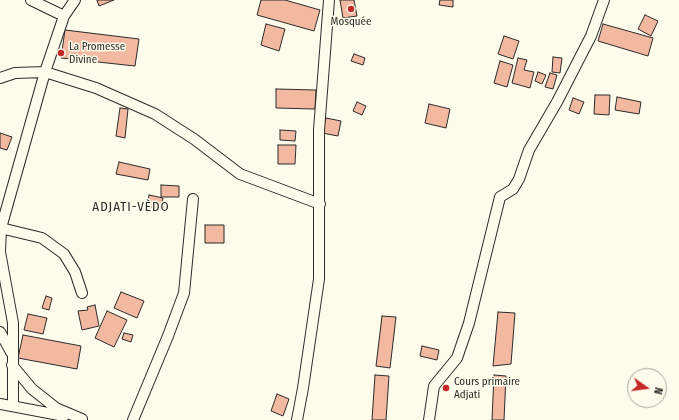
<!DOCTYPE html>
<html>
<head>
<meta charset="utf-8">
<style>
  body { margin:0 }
  #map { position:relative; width:679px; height:420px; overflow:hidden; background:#fdfbea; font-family:"Fira Sans Condensed",sans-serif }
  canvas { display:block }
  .north { position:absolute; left:627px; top:368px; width:40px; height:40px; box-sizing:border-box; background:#fdfbea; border:1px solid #a9a89e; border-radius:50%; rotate:104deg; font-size:11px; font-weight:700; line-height:16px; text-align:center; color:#2b2b2b }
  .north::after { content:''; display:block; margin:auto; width:14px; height:18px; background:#c62828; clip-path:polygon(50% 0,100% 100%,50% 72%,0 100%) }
</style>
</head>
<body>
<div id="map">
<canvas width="679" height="420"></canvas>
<div class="north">N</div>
</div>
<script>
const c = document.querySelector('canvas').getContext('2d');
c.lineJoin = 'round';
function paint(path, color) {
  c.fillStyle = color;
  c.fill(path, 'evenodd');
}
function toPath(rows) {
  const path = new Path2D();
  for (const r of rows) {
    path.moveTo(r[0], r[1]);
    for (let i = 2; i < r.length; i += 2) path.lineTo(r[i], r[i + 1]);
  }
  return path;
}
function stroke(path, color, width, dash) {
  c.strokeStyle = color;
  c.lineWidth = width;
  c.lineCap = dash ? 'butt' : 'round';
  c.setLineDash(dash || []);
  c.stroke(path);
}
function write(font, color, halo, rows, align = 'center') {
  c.font = font + ' "Fira Sans Condensed",sans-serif';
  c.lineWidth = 3;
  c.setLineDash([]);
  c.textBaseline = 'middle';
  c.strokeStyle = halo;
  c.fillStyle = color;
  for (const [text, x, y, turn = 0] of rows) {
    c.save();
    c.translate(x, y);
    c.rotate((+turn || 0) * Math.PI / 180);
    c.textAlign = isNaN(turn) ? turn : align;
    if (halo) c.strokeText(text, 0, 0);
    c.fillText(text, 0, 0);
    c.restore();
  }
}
const building = toPath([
  [97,0,114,0,99,6,97,0],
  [261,0,285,0,320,10,314,31,257,15,261,0],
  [340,0,354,0,357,16,343,18,340,0],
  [440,0,453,0,453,7,439,5,440,0],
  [645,15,658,21,651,36,638,29,645,15],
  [266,24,285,29,279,51,261,45,266,24],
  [603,24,653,38,648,56,598,41,603,24],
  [65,30,139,39,135,66,61,58,65,30],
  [504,36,519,41,513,59,498,54,504,36],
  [354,54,365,58,363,65,351,61,354,54],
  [553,57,562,58,560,73,552,72,553,57],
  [518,58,527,60,524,70,534,72,530,88,512,83,518,58],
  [500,61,513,65,507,87,494,83,500,61],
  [538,72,546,75,542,84,535,81,538,72],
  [550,73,557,75,553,89,545,87,550,73],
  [276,89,316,90,315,109,276,108,276,89],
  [595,95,610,95,609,115,594,114,595,95],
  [617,97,641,102,639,114,615,110,617,97],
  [573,98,584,102,579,114,569,110,573,98],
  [357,102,366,106,362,115,353,111,357,102],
  [429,104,450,109,446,128,425,123,429,104],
  [120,108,128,109,125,138,116,136,120,108],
  [326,118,341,121,338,136,322,133,326,118],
  [280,130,296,131,295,141,280,140,280,130],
  [0,133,12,137,7,150,0,148,0,133],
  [278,145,296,145,295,164,278,164,278,145],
  [119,162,150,169,148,180,116,174,119,162],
  [161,185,179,186,179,197,161,197,161,185],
  [149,195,163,198,161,209,147,206,149,195],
  [205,225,224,225,224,243,205,243,205,225],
  [121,292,144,301,137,318,114,308,121,292],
  [46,296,52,298,49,310,42,308,46,296],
  [95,305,99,326,82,330,78,311,88,310,87,307,95,305],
  [107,311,127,320,114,347,95,338,107,311],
  [498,312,515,313,511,364,493,366,498,312],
  [28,314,47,318,43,334,24,330,28,314],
  [382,316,396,317,390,368,376,366,382,316],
  [124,333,133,335,131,342,122,339,124,333],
  [23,335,81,346,77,369,18,358,23,335],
  [422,346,439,350,437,360,420,356,422,346],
  [375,375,389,376,386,420,372,420,375,375],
  [494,375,506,376,504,420,492,420,494,375],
  [277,394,289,399,283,416,271,411,277,394]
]);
paint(building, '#f2b8a0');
stroke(building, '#2b2b2b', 1);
const minor = toPath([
  [31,0,64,16],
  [0,78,15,73,45,72,96,88,155,114,194,139,240,174,320,204],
  [1,228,42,238,64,254,75,272,82,293],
  [0,332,11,352],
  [12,365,32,389,56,408,82,419],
  [0,404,64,416],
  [13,406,13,323,0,252,1,228,45,72,64,16,75,0],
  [133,420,168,336,184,293,193,199],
  [297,420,303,388,319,279,319,130,329,0],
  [429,420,434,386,457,358,469,323,500,197,513,189,519,179,529,150,557,102,591,36,604,0]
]);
stroke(minor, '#2b2b2b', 12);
stroke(minor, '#fdfbea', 10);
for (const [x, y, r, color] of [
  [351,9,4,"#c62828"],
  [61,53,4,"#c62828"],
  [446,388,4,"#c62828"]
]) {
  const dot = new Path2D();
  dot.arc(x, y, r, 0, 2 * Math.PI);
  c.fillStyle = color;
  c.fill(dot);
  stroke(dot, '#fdfbea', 1.5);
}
write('11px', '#2b2b2b', '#fdfbea', [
  ["Mosquée",351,22,"center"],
  ["La Promesse",69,47],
  ["Divine",69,60],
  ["Cours primaire",454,382],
  ["Adjati",454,395]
], 'left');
c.letterSpacing = '1px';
write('13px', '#2b2b2b', '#fdfbea', [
  ["ADJATI-VÈDO",131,207]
]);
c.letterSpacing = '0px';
</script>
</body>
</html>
